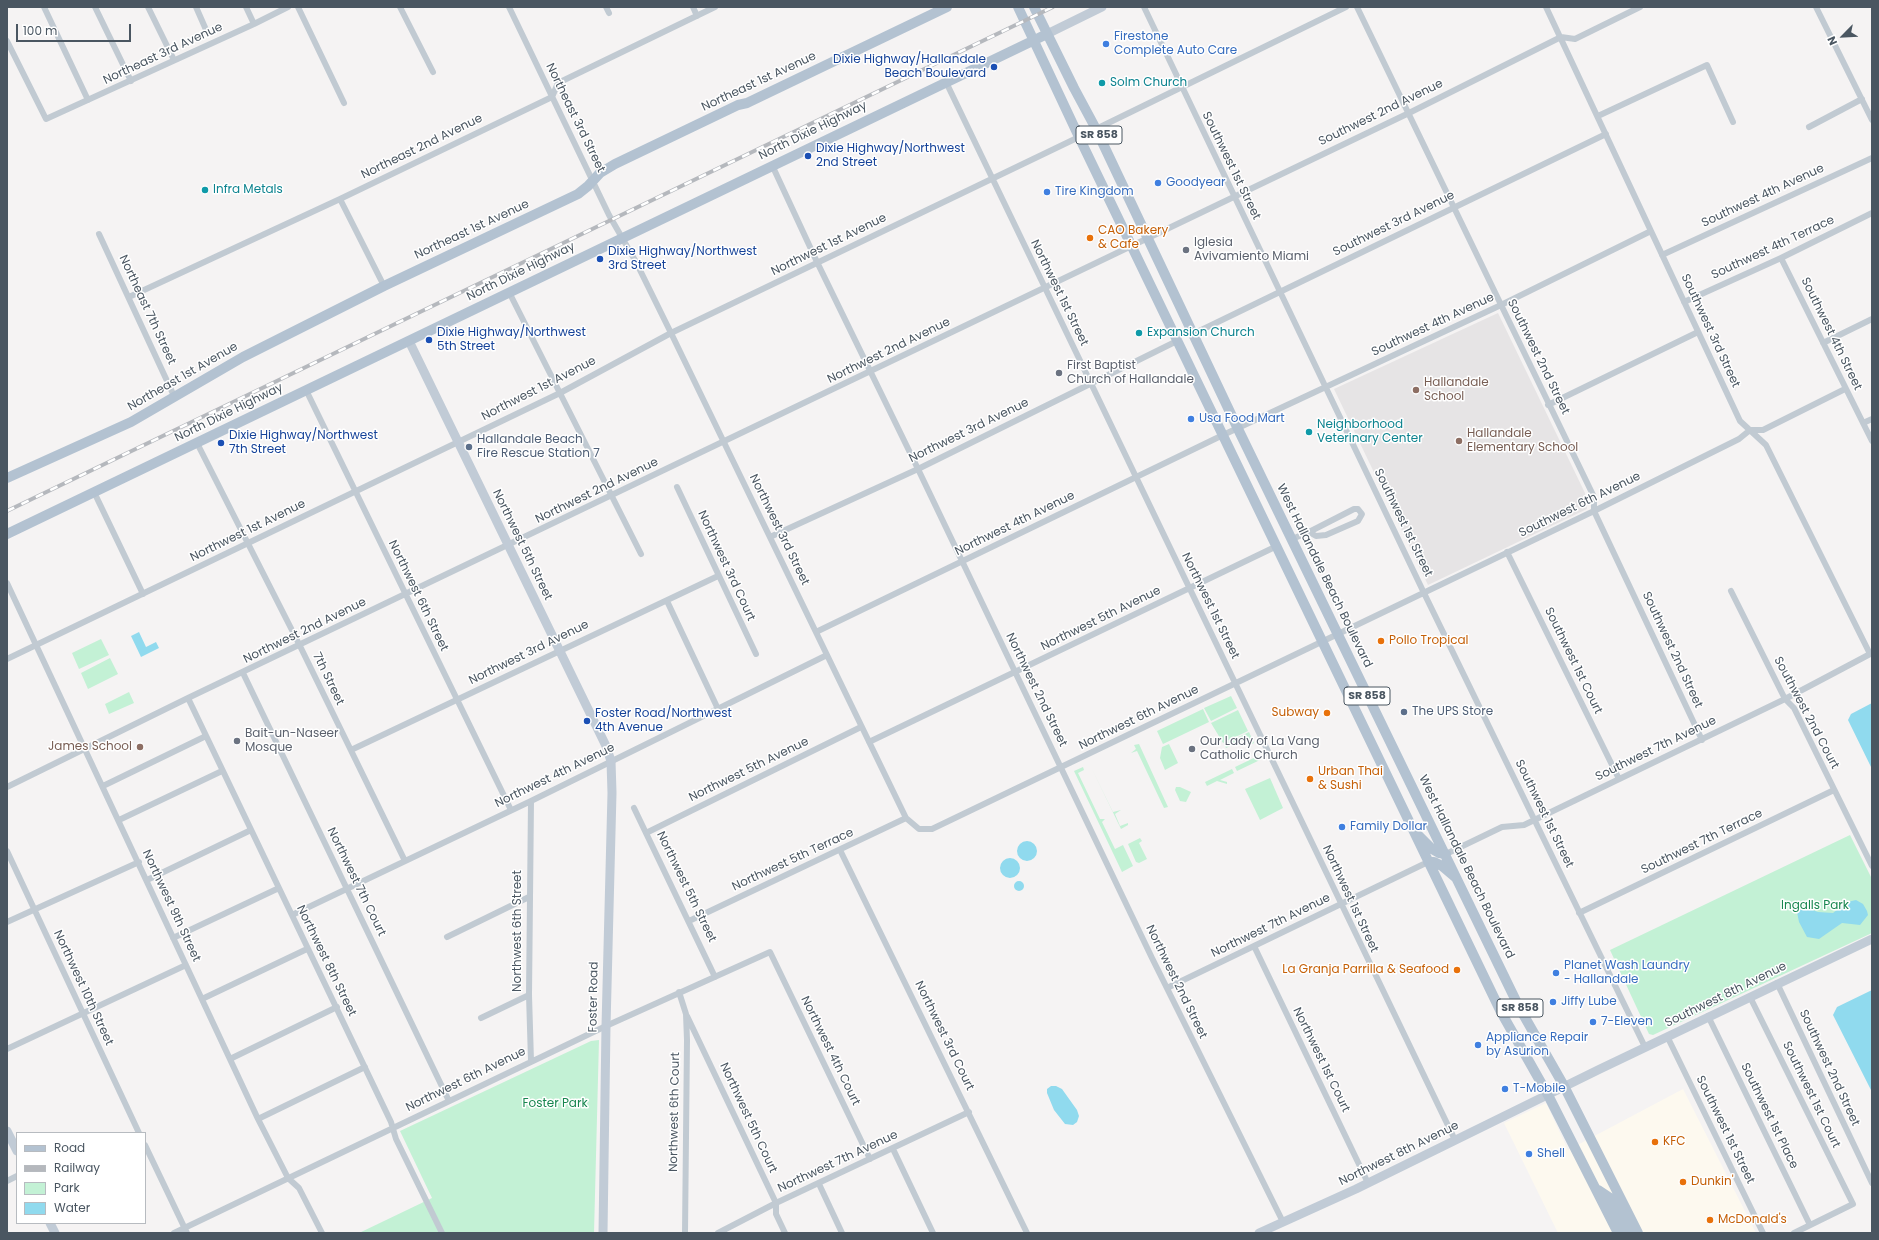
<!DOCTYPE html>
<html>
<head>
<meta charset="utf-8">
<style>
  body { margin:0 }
  #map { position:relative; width:1879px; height:1240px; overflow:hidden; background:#f5f3f3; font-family:Poppins,sans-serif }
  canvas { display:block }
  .frame { position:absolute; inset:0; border:8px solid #4a5661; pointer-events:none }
  .legend { position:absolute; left:16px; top:1132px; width:130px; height:92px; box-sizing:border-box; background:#fff; border:1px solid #b7bbc0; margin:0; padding:5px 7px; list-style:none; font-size:12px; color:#4a5661 }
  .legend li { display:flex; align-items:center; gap:8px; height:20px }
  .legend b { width:20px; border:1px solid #b7bbc0 }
  .north { position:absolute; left:1823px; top:16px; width:40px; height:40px; -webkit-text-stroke:3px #fff; paint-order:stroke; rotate:246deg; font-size:11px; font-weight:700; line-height:16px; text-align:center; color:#4a5661 }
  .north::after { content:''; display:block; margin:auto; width:14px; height:18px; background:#4a5661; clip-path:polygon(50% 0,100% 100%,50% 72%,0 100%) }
  .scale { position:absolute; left:16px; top:24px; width:115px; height:18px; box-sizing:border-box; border:2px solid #4a5661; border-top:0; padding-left:5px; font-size:12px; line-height:14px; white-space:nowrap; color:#4a5661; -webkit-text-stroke:3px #fff; paint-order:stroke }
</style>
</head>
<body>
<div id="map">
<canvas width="1879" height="1240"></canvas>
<div class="frame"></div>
<ul class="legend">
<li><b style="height:5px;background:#b3c2d1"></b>Road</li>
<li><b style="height:5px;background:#b5b8bd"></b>Railway</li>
<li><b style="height:11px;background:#c3f1d5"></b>Park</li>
<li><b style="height:11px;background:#90daee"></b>Water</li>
</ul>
<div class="north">N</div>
<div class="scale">100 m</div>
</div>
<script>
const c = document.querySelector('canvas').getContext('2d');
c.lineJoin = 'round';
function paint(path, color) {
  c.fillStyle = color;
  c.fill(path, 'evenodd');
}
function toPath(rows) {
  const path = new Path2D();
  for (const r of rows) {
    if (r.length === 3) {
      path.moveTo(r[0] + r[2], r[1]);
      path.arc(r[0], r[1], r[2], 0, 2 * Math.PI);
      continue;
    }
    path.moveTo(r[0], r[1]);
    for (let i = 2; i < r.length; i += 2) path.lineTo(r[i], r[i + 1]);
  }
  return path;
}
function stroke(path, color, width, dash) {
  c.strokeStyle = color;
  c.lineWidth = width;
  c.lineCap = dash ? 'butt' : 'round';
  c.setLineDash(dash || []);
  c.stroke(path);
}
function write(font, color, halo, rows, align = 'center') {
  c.font = font + ' Poppins,sans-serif';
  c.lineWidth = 3;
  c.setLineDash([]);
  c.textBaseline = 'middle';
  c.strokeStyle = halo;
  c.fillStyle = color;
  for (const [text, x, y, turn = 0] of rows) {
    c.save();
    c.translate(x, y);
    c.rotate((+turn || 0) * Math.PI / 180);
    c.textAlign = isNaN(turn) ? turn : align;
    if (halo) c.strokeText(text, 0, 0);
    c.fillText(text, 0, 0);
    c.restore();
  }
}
paint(toPath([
  [1683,1089,1756,1233,1558,1233,1504,1123,1546,1103,1568,1150]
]), '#fdf9ef');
paint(toPath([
  [1498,313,1585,493,1587,509,1428,585,1334,389]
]), '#e6e4e5');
paint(toPath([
  [101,639,109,655,79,669,72,653],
  [110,658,118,674,88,689,81,673],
  [129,692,134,703,109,714,105,704],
  [1231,696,1237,708,1211,721,1204,708],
  [1203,709,1209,722,1163,744,1157,731],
  [1238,710,1248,731,1223,743,1211,723],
  [1249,732,1254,743,1252,744,1245,739,1226,748,1224,744],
  [1139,744,1168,807,1164,808,1137,751,1131,753,1136,749,1134,745],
  [1169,744,1178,763,1165,770,1160,758,1162,747],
  [1258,756,1260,760,1237,771,1235,767],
  [1083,767,1084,770,1078,773,1100,819,1105,819,1102,822,1115,849,1123,845,1133,866,1122,872,1074,771],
  [1091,767,1113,812,1121,810,1115,814,1120,826,1128,823,1128,825,1121,829],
  [1232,769,1234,773,1220,780,1227,782,1227,784,1217,781,1207,786,1205,782],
  [1270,778,1283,808,1260,820,1245,789],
  [1176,787,1180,787,1191,792,1186,802,1180,801,1175,790],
  [1850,835,1872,879,1872,933,1653,1035,1649,1034,1610,950],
  [1140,838,1142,841,1139,843,1147,859,1139,863,1136,862,1128,844],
  [599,1040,594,1233,359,1233,432,1198,400,1131,591,1041]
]), '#c3f1d5');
paint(toPath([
  [139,632,146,647,156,642,159,648,141,657,131,636],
  [1872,703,1872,769,1848,720,1851,714],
  [1027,851,10],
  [1010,868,10],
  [1019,886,5],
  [1856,900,1863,904,1867,911,1868,915,1860,925,1842,923,1819,939,1807,937,1799,922,1797,912,1800,908,1804,907,1818,912,1833,913,1847,902],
  [1872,990,1872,1092,1833,1015,1837,1007],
  [1051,1086,1056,1086,1062,1089,1077,1110,1079,1116,1077,1122,1073,1125,1065,1124,1054,1110,1047,1093,1047,1089]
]), '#90daee');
stroke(toPath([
  [44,7,88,100],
  [95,7,131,81],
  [148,7,174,60],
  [196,7,207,32],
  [246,7,254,24],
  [298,7,344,103],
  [400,7,433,72],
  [509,7,609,215,636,262,671,333,906,818,919,829,932,829,1594,511,1739,439,1750,430,1763,430,1845,389],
  [606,7,609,13],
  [693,7,697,16],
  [1144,7,1424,593,1645,1047],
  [1357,7,1594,497,1594,511,1702,740],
  [1546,7,1740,421,1766,445,1870,654],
  [1816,7,1872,120],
  [7,41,46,119,254,24,288,7],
  [946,82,1455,1140],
  [1598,116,1707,65,1733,122],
  [1809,127,1862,99],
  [1096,129,1346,7],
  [772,165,817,262,918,469,1152,958,1283,1222],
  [340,199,384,286],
  [99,234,174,396],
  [1662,255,1872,158],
  [1781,258,1872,441],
  [509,292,641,554],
  [129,297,340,199,552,97,558,83,715,7],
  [1684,302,1781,258,1872,213],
  [1193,334,1606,134],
  [1823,343,1872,319],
  [306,390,511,810],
  [1548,405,1698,332],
  [1863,423,1872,419],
  [197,443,300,646,405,861],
  [677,487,756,654],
  [94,492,143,594],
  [770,537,918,469,1177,341],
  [1292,539,1309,532,1354,509,1358,509,1362,514,1358,521,1326,535,1316,536,1309,532],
  [1507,552,1619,779],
  [7,583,258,1119,288,1178,299,1188,322,1233],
  [1731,591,1785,699,1794,708,1872,866],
  [667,601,718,709],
  [816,632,1223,435,1501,305,1651,231],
  [7,659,560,393,671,333,1079,137],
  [243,673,449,1101],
  [188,698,391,1122,396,1139,442,1233],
  [869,742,1277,546],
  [351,750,718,576],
  [103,786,206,736],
  [7,787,188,698,1409,113,1561,37,1575,39,1640,7],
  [531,801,529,995,531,1061],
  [634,808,715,977],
  [119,820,222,771],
  [646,833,861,727],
  [840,850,1027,1233],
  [7,851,139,1133],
  [1446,854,1502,827,1524,825,1785,699,1872,653],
  [147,880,251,830],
  [1579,913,1834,790],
  [292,915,531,801,827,655],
  [689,921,906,818],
  [7,922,139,862],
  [447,937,529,897],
  [173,938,279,888],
  [1254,946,1368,1183],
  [1777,983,1872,1183],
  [1167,988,1428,862],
  [679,992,686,1014,687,1040,685,1233],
  [1750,997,1853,1204,1794,1233],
  [202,999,307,949],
  [687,1016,776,1203,776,1214,785,1233],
  [1708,1016,1810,1225],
  [481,1018,529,995],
  [1667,1036,1763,1233],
  [7,1049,186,965],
  [230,1059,337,1007],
  [258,1119,365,1067],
  [145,1145,187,1233],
  [893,1149,933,1233],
  [7,1181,17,1176],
  [819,1184,842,1233],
  [174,1233,606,1026,770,952,870,1159],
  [718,1233,776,1203,969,1112]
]), '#c1cad2', 6);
stroke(toPath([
  [1047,34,1102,7],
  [409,341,606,746,611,761,612,793,606,1026,603,1233],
  [7,1131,17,1151],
  [50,1223,55,1233],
  [1259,1233,1356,1189,1600,1069,1872,939]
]), '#c1cbd6', 9);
stroke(toPath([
  [1018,7,1079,137,1501,1012,1548,1095,1618,1233],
  [1034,7,1074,88,1096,129,1238,429,1519,1007,1564,1086,1638,1233],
  [7,478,131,422,243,357,384,286,578,194,588,186,600,173,615,164,738,105,747,103,947,7],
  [7,534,1047,34],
  [1418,835,1432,849,1439,853,1446,854],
  [1428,862,1434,862,1442,866,1455,877],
  [1598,1190,1610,1198,1629,1233]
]), '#b3c2d1', 10);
const rail = toPath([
  [7,511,1053,7]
]);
stroke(rail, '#b5b8bd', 4);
stroke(rail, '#fff', 2.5, [8]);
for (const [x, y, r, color] of [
  [1106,44,4,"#3f7fe0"],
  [994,67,4,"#1a4fb4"],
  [1102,83,4,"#0f9aa8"],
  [808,156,4,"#1a4fb4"],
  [1158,183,4,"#3f7fe0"],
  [205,190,4,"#0f9aa8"],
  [1047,192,4,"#3f7fe0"],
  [1090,238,4,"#e8710a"],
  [1186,250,4,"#6b7280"],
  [600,259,4,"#1a4fb4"],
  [1139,333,4,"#0f9aa8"],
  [429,340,4,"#1a4fb4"],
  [1059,373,4,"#6b7280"],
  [1416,390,4,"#8d6e63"],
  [1191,419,4,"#3f7fe0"],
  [1309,432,4,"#0f9aa8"],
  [1459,441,4,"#8d6e63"],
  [221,443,4,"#1a4fb4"],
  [469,447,4,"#5c6f8a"],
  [1381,641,4,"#e8710a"],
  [1404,712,4,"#5c6f8a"],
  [1327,713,4,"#e8710a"],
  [587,721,4,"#1a4fb4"],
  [237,741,4,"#6b7280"],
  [140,747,4,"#8d6e63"],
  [1192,749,4,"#6b7280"],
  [1310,779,4,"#e8710a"],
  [1342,827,4,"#3f7fe0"],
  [1457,970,4,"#e8710a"],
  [1556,973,4,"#3f7fe0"],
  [1553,1002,4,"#3f7fe0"],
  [1593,1022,4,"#3f7fe0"],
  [1478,1045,4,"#3f7fe0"],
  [1505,1089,4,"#3f7fe0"],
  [1655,1142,4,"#e8710a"],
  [1529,1154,4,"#3f7fe0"],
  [1683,1182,4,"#e8710a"],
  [1710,1220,4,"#e8710a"]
]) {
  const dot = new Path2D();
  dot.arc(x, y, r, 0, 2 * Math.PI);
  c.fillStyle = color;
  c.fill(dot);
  stroke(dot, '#fff', 1.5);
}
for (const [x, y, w] of [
  [1099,135,46],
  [1367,696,46],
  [1520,1008,46]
]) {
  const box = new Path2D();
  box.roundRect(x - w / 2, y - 9, w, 18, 3);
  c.fillStyle = '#fff';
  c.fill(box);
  stroke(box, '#4a5661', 1);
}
write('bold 11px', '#4a5661', null, [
  ["SR 858",1099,135],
  ["SR 858",1367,696],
  ["SR 858",1520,1008]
]);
write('12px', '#366cbe', '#fff', [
  ["Firestone",1114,37],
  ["Complete Auto Care",1114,51],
  ["Goodyear",1166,183],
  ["Tire Kingdom",1055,192],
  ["Usa Food Mart",1199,419],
  ["Family Dollar",1350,827],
  ["Planet Wash Laundry",1564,966],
  ["- Hallandale",1564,980],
  ["Jiffy Lube",1561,1002],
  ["7-Eleven",1601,1022],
  ["Appliance Repair",1486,1038],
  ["by Asurion",1486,1052],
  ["T-Mobile",1513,1089],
  ["Shell",1537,1154]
], 'left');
write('12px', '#4a5661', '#fff', [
  ["Northeast 3rd Avenue",163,54,-25],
  ["Northeast 1st Avenue",759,82,-25],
  ["Southwest 2nd Avenue",1381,113,-26],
  ["Northeast 3rd Street",575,118,64],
  ["North Dixie Highway",813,131,-26],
  ["Northeast 2nd Avenue",422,147,-26],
  ["Southwest 1st Street",1231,166,64],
  ["Southwest 4th Avenue",1763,196,-25],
  ["Southwest 3rd Avenue",1394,224,-26],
  ["Northeast 1st Avenue",472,230,-25],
  ["Northwest 1st Avenue",829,245,-26],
  ["Southwest 4th Terrace",1773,248,-25],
  ["North Dixie Highway",521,272,-26],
  ["Northwest 1st Street",1059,293,64],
  ["Northeast 7th Street",147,310,65],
  ["Southwest 4th Avenue",1433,325,-25],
  ["Southwest 3rd Street",1710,331,65],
  ["Southwest 4th Street",1831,334,64],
  ["Northwest 2nd Avenue",889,351,-26],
  ["Southwest 2nd Street",1538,357,64],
  ["Northeast 1st Avenue",183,377,-30],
  ["Northwest 1st Avenue",539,389,-27],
  ["North Dixie Highway",229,413,-26],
  ["Northwest 3rd Avenue",969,431,-26],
  ["Northwest 2nd Avenue",597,491,-26],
  ["Southwest 6th Avenue",1580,505,-26],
  ["Southwest 1st Street",1403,523,64],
  ["Northwest 4th Avenue",1015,524,-26],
  ["Northwest 3rd Street",779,530,64],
  ["Northwest 1st Avenue",248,531,-26],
  ["Northwest 5th Street",522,545,64],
  ["Northwest 3rd Court",726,566,65],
  ["West Hallandale Beach Boulevard",1324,576,64],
  ["Northwest 6th Street",418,596,64],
  ["Northwest 1st Street",1210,606,64],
  ["Northwest 5th Avenue",1101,619,-26],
  ["Northwest 2nd Avenue",305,631,-26],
  ["Southwest 2nd Street",1672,650,65],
  ["Northwest 3rd Avenue",529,653,-26],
  ["Southwest 1st Court",1573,661,64],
  ["7th Street",328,679,64],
  ["Northwest 2nd Street",1036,690,64],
  ["Southwest 2nd Court",1806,713,62],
  ["Northwest 6th Avenue",1139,718,-26],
  ["Southwest 7th Avenue",1656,749,-26],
  ["Northwest 5th Avenue",749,770,-26],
  ["Northwest 4th Avenue",555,776,-26],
  ["Southwest 1st Street",1544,814,64],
  ["Southwest 7th Terrace",1702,842,-26],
  ["Northwest 5th Terrace",793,860,-25],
  ["West Hallandale Beach Boulevard",1466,867,64],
  ["Northwest 7th Court",356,882,64],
  ["Northwest 5th Street",686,887,64],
  ["Northwest 1st Street",1350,899,65],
  ["Northwest 9th Street",171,906,65],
  ["Northwest 7th Avenue",1271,926,-26],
  ["Northwest 6th Street",518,931,-90],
  ["Northwest 8th Street",326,961,64],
  ["Northwest 2nd Street",1176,982,64],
  ["Northwest 10th Street",83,988,65],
  ["Southwest 8th Avenue",1726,995,-26],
  ["Foster Road",594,997,-89],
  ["Northwest 3rd Court",944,1036,64],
  ["Northwest 4th Court",830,1051,64],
  ["Northwest 1st Court",1321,1060,64],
  ["Southwest 2nd Street",1829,1068,65],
  ["Northwest 6th Avenue",466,1080,-26],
  ["Southwest 1st Court",1811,1095,64],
  ["Northwest 6th Court",675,1112,-89],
  ["Southwest 1st Place",1769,1116,64],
  ["Northwest 5th Court",748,1118,65],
  ["Southwest 1st Street",1725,1130,64],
  ["Northwest 8th Avenue",1399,1154,-26],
  ["Northwest 7th Avenue",838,1162,-25]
]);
write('12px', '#164399', '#fff', [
  ["Dixie Highway/Hallandale",986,60,"right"],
  ["Beach Boulevard",986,74,"right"],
  ["Dixie Highway/Northwest",816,149],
  ["2nd Street",816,163],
  ["Dixie Highway/Northwest",608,252],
  ["3rd Street",608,266],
  ["Dixie Highway/Northwest",437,333],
  ["5th Street",437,347],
  ["Dixie Highway/Northwest",229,436],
  ["7th Street",229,450],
  ["Foster Road/Northwest",595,714],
  ["4th Avenue",595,728]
], 'left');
write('12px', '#0d838f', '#fff', [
  ["Solm Church",1110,83],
  ["Infra Metals",213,190],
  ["Expansion Church",1147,333],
  ["Neighborhood",1317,425],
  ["Veterinary Center",1317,439]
], 'left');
write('12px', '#c56008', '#fff', [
  ["CAO Bakery",1098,231],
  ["& Cafe",1098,245],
  ["Pollo Tropical",1389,641],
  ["Subway",1319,713,"right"],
  ["Urban Thai",1318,772],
  ["& Sushi",1318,786],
  ["La Granja Parrilla & Seafood",1449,970,"right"],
  ["KFC",1663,1142],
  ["Dunkin'",1691,1182],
  ["McDonald's",1718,1220]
], 'left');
write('12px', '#5b616d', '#fff', [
  ["Iglesia",1194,243],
  ["Avivamiento Miami",1194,257],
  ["First Baptist",1067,366],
  ["Church of Hallandale",1067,380],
  ["Bait-un-Naseer",245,734],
  ["Mosque",245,748],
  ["Our Lady of La Vang",1200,742],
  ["Catholic Church",1200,756]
], 'left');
write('12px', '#785e54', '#fff', [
  ["Hallandale",1424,383],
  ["School",1424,397],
  ["Hallandale",1467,434],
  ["Elementary School",1467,448],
  ["James School",132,747,"right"]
], 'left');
write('12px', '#4e5e75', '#fff', [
  ["Hallandale Beach",477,440],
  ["Fire Rescue Station 7",477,454],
  ["The UPS Store",1412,712]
], 'left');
write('12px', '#17864f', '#fff', [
  ["Ingalls Park",1815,906],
  ["Foster Park",555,1104]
]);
</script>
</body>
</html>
